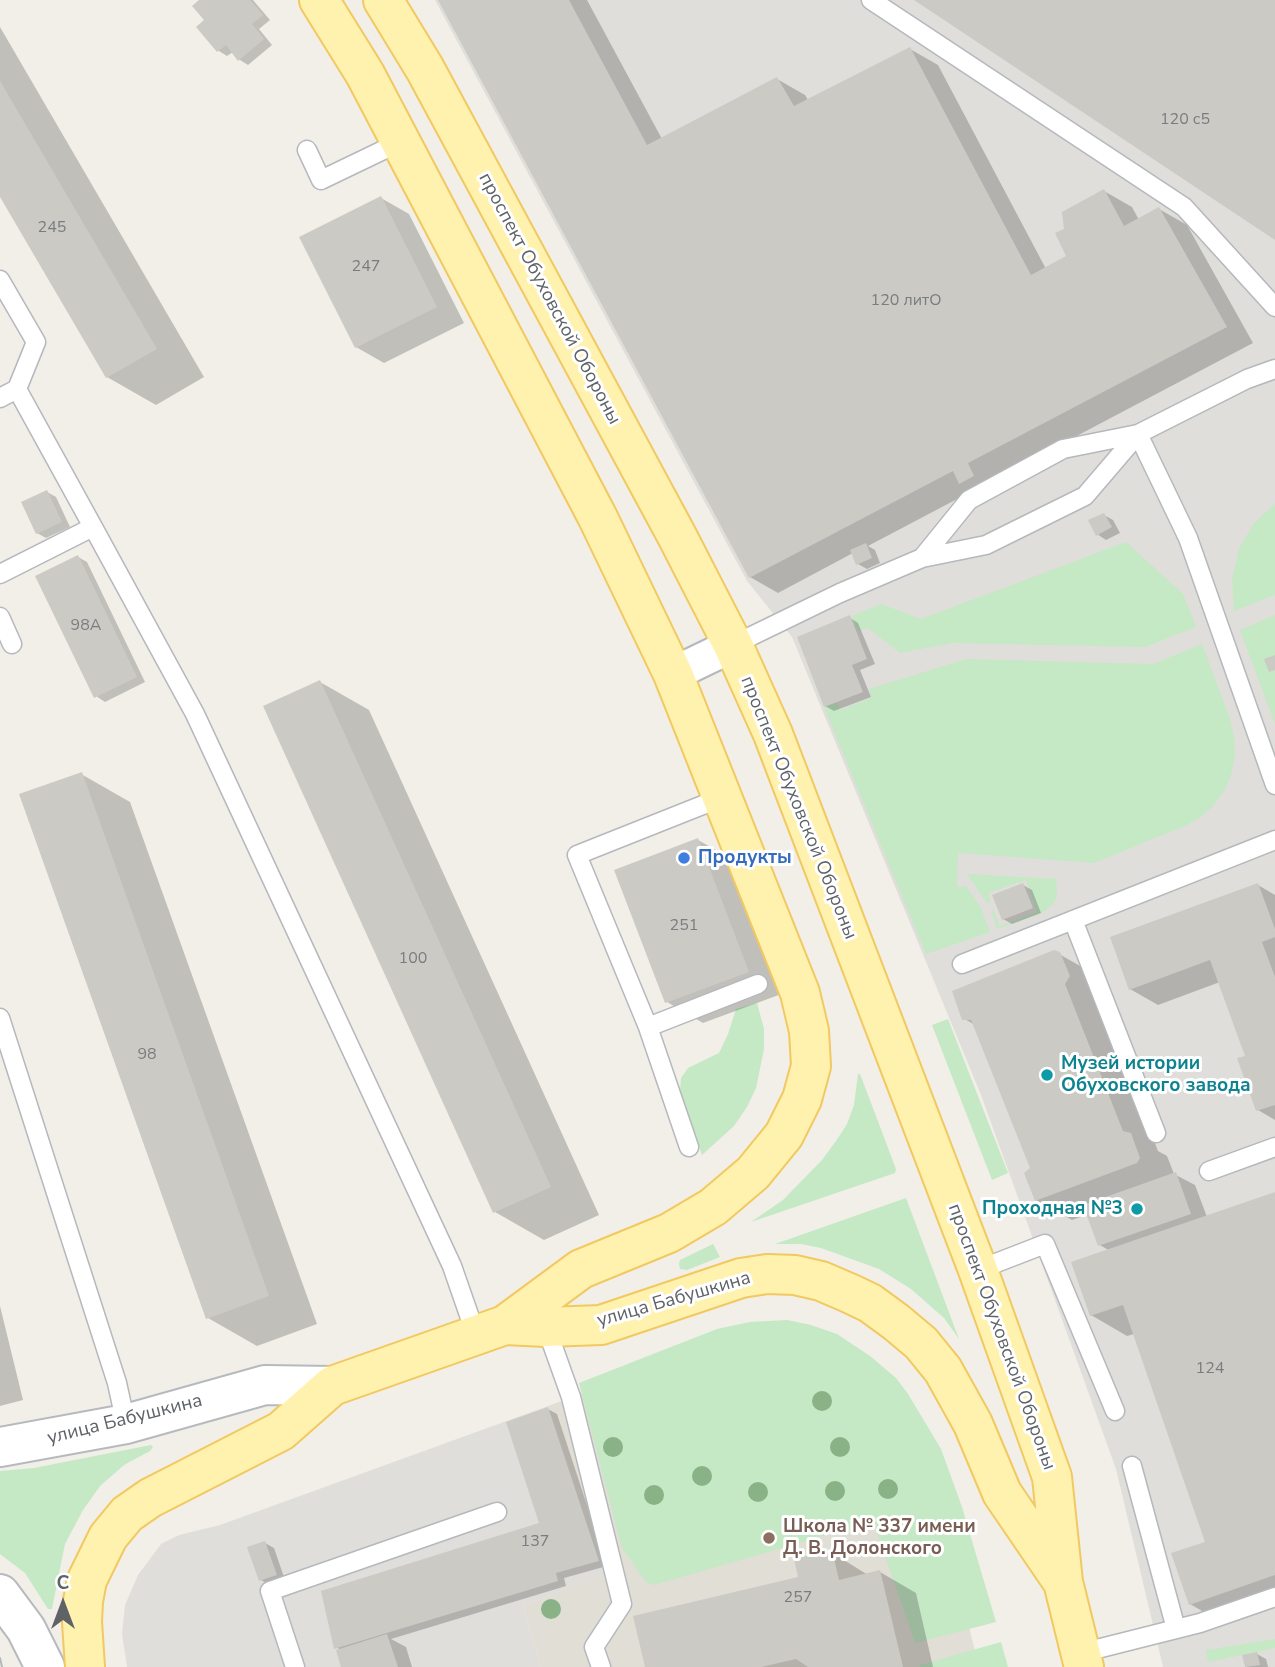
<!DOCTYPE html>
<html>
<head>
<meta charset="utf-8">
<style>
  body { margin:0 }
  #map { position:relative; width:1275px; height:1667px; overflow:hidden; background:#f1efe8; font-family:"Nunito Sans",sans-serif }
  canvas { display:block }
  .north { position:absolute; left:28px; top:1569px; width:70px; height:70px; -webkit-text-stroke:5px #fff; paint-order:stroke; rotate:0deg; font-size:19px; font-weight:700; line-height:28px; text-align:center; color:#5f6368 }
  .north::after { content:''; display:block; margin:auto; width:24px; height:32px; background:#5f6368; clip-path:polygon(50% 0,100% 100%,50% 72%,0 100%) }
</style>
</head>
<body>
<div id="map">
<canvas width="1275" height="1667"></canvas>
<div class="north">С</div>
</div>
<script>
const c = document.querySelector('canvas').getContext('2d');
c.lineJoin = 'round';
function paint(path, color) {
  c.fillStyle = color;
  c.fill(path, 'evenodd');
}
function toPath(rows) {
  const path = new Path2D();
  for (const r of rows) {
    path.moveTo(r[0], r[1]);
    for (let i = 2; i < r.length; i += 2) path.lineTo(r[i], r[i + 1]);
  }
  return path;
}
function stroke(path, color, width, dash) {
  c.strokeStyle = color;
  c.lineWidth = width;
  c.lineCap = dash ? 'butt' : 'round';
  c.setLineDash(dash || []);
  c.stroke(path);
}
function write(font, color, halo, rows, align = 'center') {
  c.font = font + ' "Nunito Sans",sans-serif';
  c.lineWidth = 6;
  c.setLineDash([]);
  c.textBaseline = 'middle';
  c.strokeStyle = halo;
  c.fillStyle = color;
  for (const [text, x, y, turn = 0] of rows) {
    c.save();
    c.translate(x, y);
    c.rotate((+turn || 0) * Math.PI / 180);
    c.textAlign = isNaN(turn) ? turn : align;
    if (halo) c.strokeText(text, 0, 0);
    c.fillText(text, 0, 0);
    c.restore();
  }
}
paint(toPath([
  [435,0,1275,0,1275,1667,1163,1667,1116,1469,981,1095,792,637,747,581],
  [548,1406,606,1573,523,1606,541,1667,127,1667,122,1634,125,1605,138,1575,161,1544,179,1535,220,1525]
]), '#e0deda');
paint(toPath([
  [658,1365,879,1404,966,1615,979,1667,541,1667,523,1606,605,1573,548,1406]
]), '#e1ded6');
paint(toPath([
  [1275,504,1275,595,1234,611,1232,579,1239,549,1254,523],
  [1126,542,1183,594,1196,627,1145,647,952,643,900,653,868,628,858,631,852,616,881,604,921,619],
  [1275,615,1275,724,1240,630],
  [1202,644,1230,719,1234,737,1235,756,1231,775,1224,791,1214,805,1202,816,1187,825,1094,863,958,853,957,887,966,886,980,906,990,932,926,954,824,707,837,702,840,710,871,698,869,689,966,659,1153,664],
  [967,874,1056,879,1057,896,1054,903,1042,913,997,929,991,911,994,910,999,926,1037,912,1026,880,988,893,991,902,987,903],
  [757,1003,764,1029,764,1049,756,1088,747,1107,734,1126,702,1155,680,1092,681,1078,688,1068,719,1053,728,1034,736,1009],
  [948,1019,1008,1173,992,1180,932,1025],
  [858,1074,860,1074,896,1169,895,1173,751,1222,783,1200,822,1160,836,1141,847,1124,854,1105],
  [906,1198,959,1339,944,1318,911,1289,879,1269,821,1248,801,1244,775,1244],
  [713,1244,720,1257,687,1270,680,1269,679,1264,680,1260],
  [787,1320,811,1325,837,1334,870,1356,896,1378,908,1394,941,1449,962,1507,996,1622,915,1643,875,1527,837,1532,654,1585,646,1582,622,1548,579,1383,717,1329,750,1322],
  [151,1445,153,1447,150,1451,124,1465,100,1486,83,1510,65,1544,52,1609,48,1609,25,1573,0,1554,0,1471,34,1468],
  [1275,1639,1275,1648,1208,1662,1206,1650],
  [1001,1642,1008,1667,920,1667,920,1665]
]), '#c5e8c5');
paint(toPath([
  [202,0,253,0,270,20,259,29,272,45,248,65,240,60,233,52,227,56,219,51,198,27,207,20],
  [440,0,587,0,662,139,777,79,805,95,808,100,910,49,938,65,1046,269,1068,257,1066,230,1104,191,1132,207,1139,220,1159,209,1187,225,1253,343,868,546,875,550,880,563,867,569,858,564,853,553,778,593,750,577],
  [0,27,204,377,156,405,107,377,0,194],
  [381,198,409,214,464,323,384,363,356,347],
  [47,492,56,497,70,527,46,538,37,533],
  [1104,515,1113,520,1120,533,1106,540,1097,534],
  [78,557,87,562,145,682,105,702,96,696],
  [849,617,858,623,875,664,860,670,871,697,834,711,825,706],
  [320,682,369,710,599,1215,544,1240,495,1212],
  [81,774,130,802,317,1324,257,1346,208,1318],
  [698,840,734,860,784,993,703,1023,667,1002],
  [1023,885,1032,890,1041,913,1012,924,1003,919],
  [1258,885,1275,895,1275,1120,1258,1110,1247,1057,1220,982,1158,1005,1130,989],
  [1059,954,1096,975,1101,1005,1158,1151,1167,1156,1174,1174,1195,1185,1207,1217,1275,1193,1275,1608,1226,1625,1190,1604,1207,1543,1134,1334,1127,1336,1091,1315,1110,1251,1100,1245,1089,1214,1072,1220,1036,1200,1032,1168,975,1025,963,1018],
  [0,1306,23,1400,0,1406],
  [548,1409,557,1414,607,1566,564,1578,566,1586,391,1639,406,1647,412,1667,343,1667,341,1650,336,1647,541,1524],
  [265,1543,274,1548,285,1580,270,1585,261,1580],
  [831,1552,868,1575,880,1572,916,1593,933,1667,647,1667,801,1579],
  [1257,1654,1266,1659,1268,1667,1247,1667,1245,1656]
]), '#0003');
paint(toPath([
  [199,0,250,0,263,15,252,24,264,39,238,61,226,45,217,52,196,27,204,20,192,6],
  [438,0,569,0,647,145,777,77,794,106,910,47,1031,275,1066,256,1055,233,1064,229,1062,212,1104,189,1124,226,1159,207,1227,327,968,463,974,476,959,484,953,471,749,578],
  [914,0,1275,0,1275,240],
  [0,81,157,349,106,378,0,197],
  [381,196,437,307,355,348,299,237],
  [47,490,62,522,36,534,21,502],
  [1104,513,1112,527,1096,536,1088,520],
  [866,543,872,558,856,565,850,550],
  [78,555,137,677,94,698,35,576],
  [850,615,867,659,852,665,863,692,824,707,797,637],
  [1275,655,1275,670,1269,672,1264,659],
  [320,680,551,1187,493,1213,263,706],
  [82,772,269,1296,206,1319,19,794],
  [698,838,749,972,665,1003,614,870],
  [1023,883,1033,908,1002,920,992,895],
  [1258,883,1275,929,1275,937,1262,942,1275,977,1275,1105,1256,1111,1237,1058,1245,1056,1210,960,1129,990,1110,937],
  [1054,950,1060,952,1070,976,1065,984,1123,1131,1131,1133,1140,1158,1137,1163,1035,1201,1024,1173,1030,1168,971,1020,962,1020,952,991],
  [1176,1172,1191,1214,1098,1246,1083,1205],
  [1275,1192,1275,1575,1189,1605,1171,1553,1205,1542,1123,1305,1090,1316,1071,1262],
  [548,1407,599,1561,556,1573,558,1581,334,1649,321,1591,539,1523,506,1422],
  [265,1541,277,1575,259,1581,247,1547],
  [832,1550,839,1580,880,1570,903,1667,808,1667,796,1659,761,1667,645,1667,633,1616,798,1577,794,1559],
  [387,1634,398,1667,341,1667,336,1650],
  [1257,1652,1260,1665,1245,1667,1242,1655]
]), '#cccac5');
const lane = toPath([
  [871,0,1184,207,1275,307],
  [307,150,321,180,400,142],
  [0,280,36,342,17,389,93,527,0,574],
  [0,398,17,389],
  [1138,434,1188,538,1275,785],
  [93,527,195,714,452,1266,476,1335],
  [922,558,969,500,1063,449,1138,434,1247,379,1275,369],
  [0,617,12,644],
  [733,645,840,593,922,558,986,545,1085,496,1138,434],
  [1073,920,1156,1133],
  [962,964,1275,840],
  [0,1018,117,1383,126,1424],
  [648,1027,577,855,723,797],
  [689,1147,648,1027,758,984],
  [1209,1171,1275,1147],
  [978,1270,1045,1244,1115,1411],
  [546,1327,571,1397,622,1604,594,1647,601,1667],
  [1132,1466,1176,1629],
  [1081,1653,1200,1623,1275,1597],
  [295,1667,270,1591,497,1512]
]);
const street = toPath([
  [673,674,733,645]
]);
const secondary = toPath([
  [0,1447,126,1424,265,1385,332,1386],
  [0,1594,26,1629,45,1667]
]);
const primary = toPath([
  [383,0,425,69,677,536,733,645,773,734,978,1270,1052,1477,1063,1582,1084,1667],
  [505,1325,546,1327,601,1325,741,1278,767,1274,795,1275,821,1281,849,1293,870,1303,896,1322,921,1343,943,1370,973,1424,1002,1493,1060,1578],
  [85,1667,82,1622,83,1601,87,1580,108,1537,127,1514,150,1498,281,1431,332,1386,505,1325,581,1269,669,1233,713,1207,753,1173,784,1135,802,1099,811,1066,809,1031,800,993,673,674,598,518,365,74,319,0]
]);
stroke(lane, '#b5b8bc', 21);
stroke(street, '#b5b8bc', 37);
stroke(secondary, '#b6babf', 42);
stroke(primary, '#f2c960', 42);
stroke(lane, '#fff', 18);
stroke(street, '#fff', 33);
stroke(secondary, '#fff', 38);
stroke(primary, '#fff2af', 38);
stroke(toPath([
  [0,1658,2,1667]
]), '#b6b7b8', 2);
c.fillStyle = '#89b387';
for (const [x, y] of [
  [822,1401],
  [613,1447],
  [840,1447],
  [702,1476],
  [888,1489],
  [835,1491],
  [758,1492],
  [654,1495],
  [551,1609]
]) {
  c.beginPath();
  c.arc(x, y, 10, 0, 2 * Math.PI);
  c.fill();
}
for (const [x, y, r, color] of [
  [684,858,7,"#3f7fe0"],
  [1047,1075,7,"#0f9aa8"],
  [1137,1209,7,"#0f9aa8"],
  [769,1538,7,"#8d6e63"]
]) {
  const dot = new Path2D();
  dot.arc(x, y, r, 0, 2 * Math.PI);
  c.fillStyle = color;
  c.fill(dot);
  stroke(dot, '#fff', 2.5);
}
write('16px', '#7a7d7f', null, [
  ["120 с5",1185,120],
  ["245",52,228],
  ["247",366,267],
  ["120 литО",906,301],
  ["98А",86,626],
  ["251",684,926],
  ["100",413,959],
  ["98",147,1055],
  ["124",1210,1369],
  ["137",535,1542],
  ["257",798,1598]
]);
write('19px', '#5f6368', '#fff', [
  ["проспект Обуховской Обороны",549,299,62],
  ["проспект Обуховской Обороны",798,808,68],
  ["улица Бабушкина",674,1300,-16],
  ["проспект Обуховской Обороны",1001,1337,70],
  ["улица Бабушкина",125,1420,-14]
]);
write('bold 19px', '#366cbe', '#fff', [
  ["Продукты",698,858]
], 'left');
write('bold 19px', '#0d838f', '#fff', [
  ["Музей истории",1061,1064],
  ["Обуховского завода",1061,1086],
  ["Проходная №3",1123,1209,"right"]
], 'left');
write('bold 19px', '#785e54', '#fff', [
  ["Школа № 337 имени",783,1527],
  ["Д. В. Долонского",783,1549]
], 'left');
</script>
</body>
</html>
